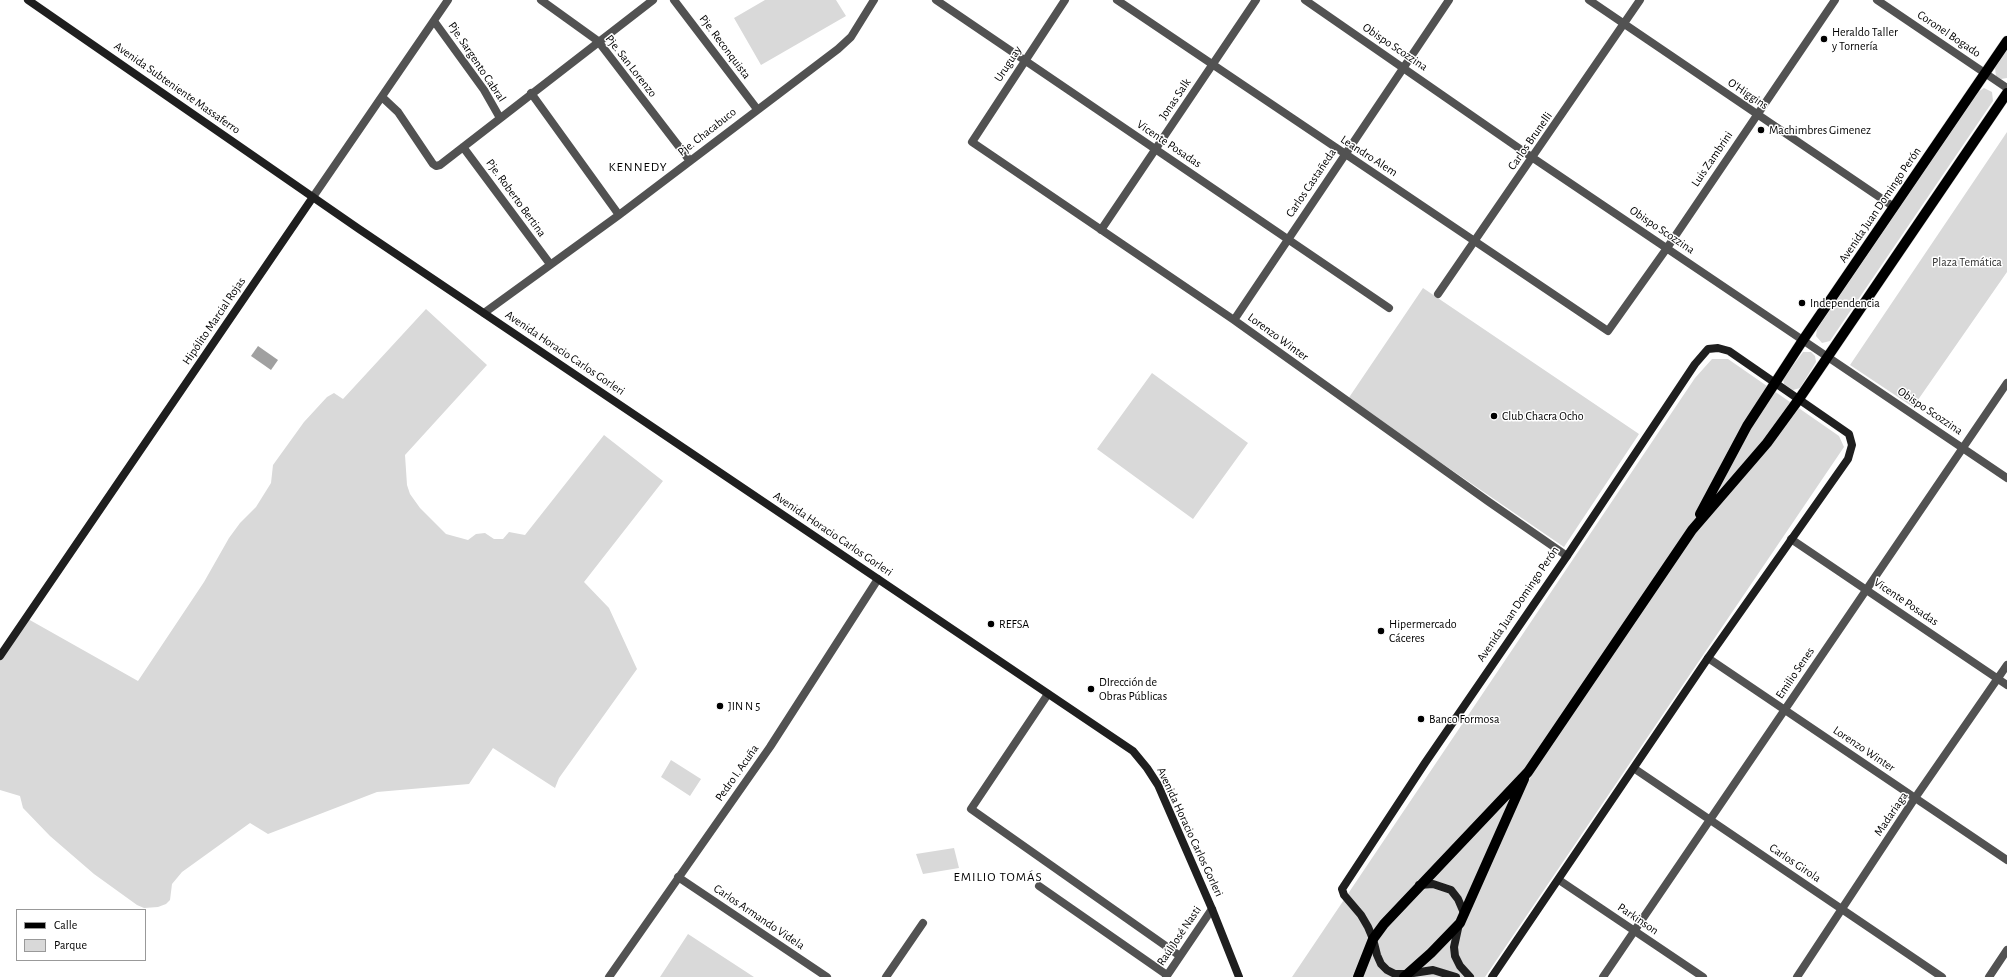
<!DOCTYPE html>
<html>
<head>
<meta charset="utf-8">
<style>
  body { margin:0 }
  #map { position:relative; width:2007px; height:977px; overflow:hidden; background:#fff; font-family:"Alegreya Sans",sans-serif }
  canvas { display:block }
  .legend { position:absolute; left:16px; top:909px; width:130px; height:52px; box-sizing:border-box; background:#fff; border:1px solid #999; margin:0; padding:5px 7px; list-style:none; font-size:12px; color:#000 }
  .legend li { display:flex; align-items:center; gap:8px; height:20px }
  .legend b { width:20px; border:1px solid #999 }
</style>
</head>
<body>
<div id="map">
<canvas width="2007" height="977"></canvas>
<ul class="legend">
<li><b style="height:5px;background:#000"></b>Calle</li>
<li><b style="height:11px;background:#d9d9d9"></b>Parque</li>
</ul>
</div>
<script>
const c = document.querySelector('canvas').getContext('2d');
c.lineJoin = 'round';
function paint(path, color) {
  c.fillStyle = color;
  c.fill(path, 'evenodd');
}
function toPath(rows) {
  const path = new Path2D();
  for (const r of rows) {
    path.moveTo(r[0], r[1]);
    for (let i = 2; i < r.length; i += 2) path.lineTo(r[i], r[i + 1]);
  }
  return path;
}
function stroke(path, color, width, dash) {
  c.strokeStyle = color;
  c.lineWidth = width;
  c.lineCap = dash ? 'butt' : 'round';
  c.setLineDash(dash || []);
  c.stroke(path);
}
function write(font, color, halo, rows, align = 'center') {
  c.font = font + ' "Alegreya Sans",sans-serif';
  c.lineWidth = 3;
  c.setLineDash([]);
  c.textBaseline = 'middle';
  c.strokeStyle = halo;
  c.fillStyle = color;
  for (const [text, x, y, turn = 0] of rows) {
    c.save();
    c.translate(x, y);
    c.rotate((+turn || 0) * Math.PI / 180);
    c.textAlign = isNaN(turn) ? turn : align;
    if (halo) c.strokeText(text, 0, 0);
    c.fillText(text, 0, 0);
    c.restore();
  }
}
paint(toPath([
  [765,0,836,0,846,16,761,65,734,18],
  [2007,49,2007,78,2001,79,1996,76,1995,68],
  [1984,88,1992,92,1993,101,1830,341,1822,343,1816,336,1817,329,1978,92],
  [2007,132,2007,272,1913,407,1850,365],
  [1423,288,1639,434,1564,547,1348,399],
  [426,309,487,365,405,455,407,485,410,494,420,508,446,534,468,540,476,534,485,533,494,539,503,539,509,532,525,535,604,435,663,481,584,582,609,608,637,669,559,778,555,788,493,748,469,784,377,792,268,834,250,823,182,872,172,884,170,900,166,904,158,907,144,908,137,905,94,874,50,836,23,808,20,796,0,790,0,658,28,619,138,681,204,582,229,538,240,523,256,507,271,483,273,465,304,422,327,397,334,393,343,399],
  [1803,352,1811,352,1815,356,1816,362,1800,388,1793,390,1784,384,1783,379],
  [1712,359,1728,359,1839,436,1844,447,1485,977,1292,977,1695,378],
  [1152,373,1248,443,1193,519,1097,449],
  [671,760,701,779,690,796,661,777],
  [954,848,959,868,923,874,916,854],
  [688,934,754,977,660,977]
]), '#d9d9d9');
paint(toPath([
  [258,346,278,360,271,370,251,356]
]), '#a0a0a0');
const primary = toPath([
  [1700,514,1747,426,1803,340,2007,41],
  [1358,977,1373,939,1384,924,1528,772,1692,530,1767,443,1799,399,2007,93],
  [1404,977,1431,953,1460,923,1524,779]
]);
stroke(primary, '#dbdbdb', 11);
stroke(toPath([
  [541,0,598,41,690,161],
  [674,0,757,109],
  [936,0,1389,308],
  [1065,0,972,142,1234,320,1489,502,1567,556],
  [1117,0,1608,331,1667,248,1835,0],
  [1305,0,1533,158,2007,478],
  [1589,0,1894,207],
  [1877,0,2007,88],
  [434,21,484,90,500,118],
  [531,93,619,215],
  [382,97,398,112,433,164,436,166,440,165,653,0],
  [463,147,550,264],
  [313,197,448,0],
  [1101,230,1256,0],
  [1438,294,1640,0],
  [484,313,619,215,838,49,851,37,874,0],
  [1234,320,1449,0],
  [1791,539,2007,685],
  [1708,658,2007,860],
  [1048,694,971,809,1180,956],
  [1635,769,1942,977],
  [678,877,827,977],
  [1559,880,1703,977],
  [1039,886,1167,975],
  [609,977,770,747,878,579],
  [886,977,923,923],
  [1166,977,1212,909],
  [1603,977,2007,383],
  [1797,977,1915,798,2007,665],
  [1989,977,2007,950]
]), '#525252', 8);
stroke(toPath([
  [28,0,359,229,1133,751,1147,768,1158,785,1212,909,1239,977],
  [0,656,313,197],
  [1419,885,1433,884,1451,890,1458,899,1464,913],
  [1459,924,1454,947,1455,956,1460,966,1470,977],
  [1456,977,1433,970,1407,974,1395,974,1387,970,1381,964,1377,955,1373,939,1368,927,1361,915,1344,895,1342,889,1425,763,1567,556,1695,364,1708,349,1718,348,1729,351,1849,434,1852,445,1848,459,1708,658,1492,977]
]), '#1f1f1f', 8);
stroke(primary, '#000', 10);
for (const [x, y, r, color] of [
  [1824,39,4,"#000"],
  [1761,130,4,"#000"],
  [1802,303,4,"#000"],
  [1494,416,4,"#000"],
  [991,624,4,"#000"],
  [1381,631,4,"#000"],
  [1091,689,4,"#000"],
  [720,706,4,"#000"],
  [1421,719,4,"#000"]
]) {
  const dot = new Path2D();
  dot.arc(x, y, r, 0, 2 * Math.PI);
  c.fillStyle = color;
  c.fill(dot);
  stroke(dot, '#fff', 1.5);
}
write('12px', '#000', '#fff', [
  ["Heraldo Taller",1832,32],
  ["y Tornería",1832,46],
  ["Machimbres Gimenez",1769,130],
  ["Independencia",1810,303],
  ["Club Chacra Ocho",1502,416],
  ["REFSA",999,624],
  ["Hipermercado",1389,624],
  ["Cáceres",1389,638],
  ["DIrección de",1099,682],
  ["Obras Públicas",1099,696],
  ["JIN N 5",728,706],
  ["Banco Formosa",1429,719]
], 'left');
write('12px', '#000', '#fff', [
  ["Coronel Bogado",1949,34,34],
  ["Pje. Reconquista",725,47,53],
  ["Obispo Scozzina",1395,47,34],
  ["Pje. Sargento Cabral",477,62,56],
  ["Uruguay",1008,64,-57],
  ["Pje. San Lorenzo",631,66,52],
  ["Avenida Subteniente Massaferro",177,88,35],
  ["O'Higgins",1748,94,34],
  ["Jonas Salk",1175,99,-56],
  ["Pje. Chacabuco",707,132,-38],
  ["Carlos Brunelli",1530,141,-55],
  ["Vicente Posadas",1169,144,34],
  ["Leandro Alem",1369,156,33],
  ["Luis Zambrini",1712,159,-56],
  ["Carlos Castañeda",1311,183,-56],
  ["Pje. Roberto Bertina",516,198,54],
  ["Avenida Juan Domingo Perón",1880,205,-56],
  ["Obispo Scozzina",1662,230,34],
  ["Hipólito Marcial Rojas",214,321,-56],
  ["Lorenzo Winter",1278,337,36],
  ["Avenida Horacio Carlos Gorleri",565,353,34],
  ["Obispo Scozzina",1930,411,34],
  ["Avenida Horacio Carlos Gorleri",833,534,34],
  ["Vicente Posadas",1906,602,34],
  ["Avenida Juan Domingo Perón",1518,604,-56],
  ["Emilio Senes",1795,673,-56],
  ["Lorenzo Winter",1864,749,34],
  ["Pedro I. Acuña",737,773,-55],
  ["Madariaga",1891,814,-56],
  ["Avenida Horacio Carlos Gorleri",1190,832,65],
  ["Carlos Girola",1795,863,34],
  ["Carlos Armando Videla",759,917,34],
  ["Parkinson",1638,919,34],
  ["Raúl José Nasti",1179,936,-56]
]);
write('12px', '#303030', '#fff', [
  ["Plaza Temática",1967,262]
]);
c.letterSpacing = '1px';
write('13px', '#000', '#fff', [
  ["KENNEDY",638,167],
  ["EMILIO TOMÁS",998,877]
]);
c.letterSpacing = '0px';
</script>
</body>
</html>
